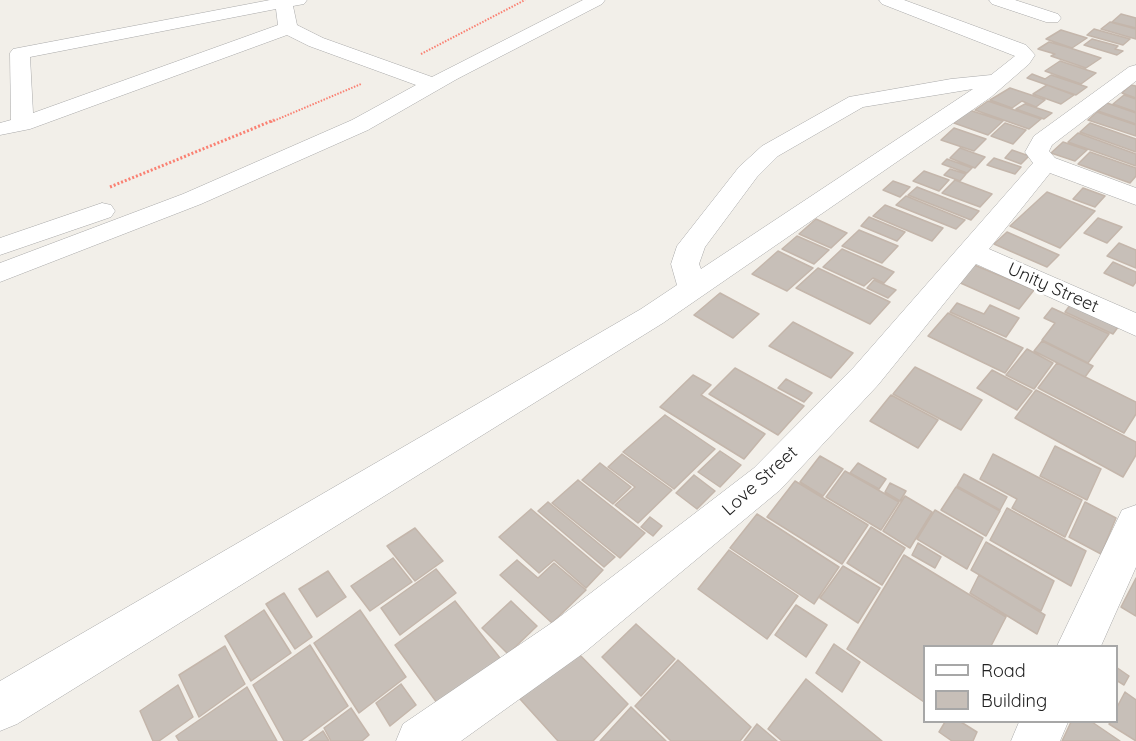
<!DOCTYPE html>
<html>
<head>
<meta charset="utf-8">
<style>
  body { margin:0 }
  #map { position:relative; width:1136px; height:741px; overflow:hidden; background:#f2efe9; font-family:Quicksand,sans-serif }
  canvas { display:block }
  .legend { position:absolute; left:923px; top:645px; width:195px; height:78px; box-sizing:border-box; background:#fff; border:2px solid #a7a7a7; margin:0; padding:8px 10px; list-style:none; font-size:18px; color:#222 }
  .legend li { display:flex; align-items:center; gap:12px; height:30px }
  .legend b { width:30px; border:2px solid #a7a7a7 }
</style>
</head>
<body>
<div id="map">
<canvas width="1136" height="741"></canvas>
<ul class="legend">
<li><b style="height:8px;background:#fff"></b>Road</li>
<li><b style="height:16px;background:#c7bfb8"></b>Building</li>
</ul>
</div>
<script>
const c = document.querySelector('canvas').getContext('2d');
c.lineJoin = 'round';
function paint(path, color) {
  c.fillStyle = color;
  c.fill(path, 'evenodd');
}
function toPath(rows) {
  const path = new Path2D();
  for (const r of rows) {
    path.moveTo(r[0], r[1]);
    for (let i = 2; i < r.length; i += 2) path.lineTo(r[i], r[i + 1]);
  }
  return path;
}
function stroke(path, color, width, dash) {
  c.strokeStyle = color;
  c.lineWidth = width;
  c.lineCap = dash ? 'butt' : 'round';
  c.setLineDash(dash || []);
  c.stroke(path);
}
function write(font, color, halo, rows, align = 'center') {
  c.font = font + ' Quicksand,sans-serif';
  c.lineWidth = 6;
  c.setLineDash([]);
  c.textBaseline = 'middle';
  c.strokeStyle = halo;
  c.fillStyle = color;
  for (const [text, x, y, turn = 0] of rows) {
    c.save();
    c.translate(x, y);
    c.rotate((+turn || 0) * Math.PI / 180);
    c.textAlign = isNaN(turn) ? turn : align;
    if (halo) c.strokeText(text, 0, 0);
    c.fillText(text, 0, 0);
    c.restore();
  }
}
const building = toPath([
  [1121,14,1136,18,1136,28,1112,22,1121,14],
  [1110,22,1136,29,1136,39,1101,29,1110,22],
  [1094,29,1130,39,1123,45,1087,35,1094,29],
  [1061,30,1087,38,1072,48,1046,39,1061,30],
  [1092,39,1118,46,1115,49,1123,51,1117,55,1084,45,1092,39],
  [1049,42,1067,47,1101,58,1086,68,1051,56,1055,54,1038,49,1049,42],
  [1060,61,1096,73,1081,84,1045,71,1060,61],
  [1032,74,1045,79,1051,75,1087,87,1076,95,1027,78,1032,74],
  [1047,85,1074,95,1061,104,1033,94,1047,85],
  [1131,85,1136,86,1136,98,1122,93,1131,85],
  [1010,88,1031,95,1045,100,1036,107,1022,101,1012,108,990,100,1010,88],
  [1124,95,1136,99,1136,112,1113,104,1124,95],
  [988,101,1041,119,1029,129,975,110,988,101],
  [1107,103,1136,113,1136,124,1098,111,1107,103],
  [1025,104,1052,113,1044,119,1016,109,1025,104],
  [969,110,1003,121,988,135,954,123,969,110],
  [1097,112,1136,125,1136,136,1088,120,1097,112],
  [1005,123,1026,130,1013,144,991,136,1005,123],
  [1090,123,1136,139,1136,152,1080,132,1090,123],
  [954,128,986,139,974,151,941,140,954,128],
  [1078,133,1136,154,1136,166,1068,142,1078,133],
  [1063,142,1087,150,1075,161,1051,153,1063,142],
  [960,148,985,157,975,168,950,158,960,148],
  [1012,150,1029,156,1021,164,1005,158,1012,150],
  [1090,152,1136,168,1136,176,1130,183,1078,164,1090,152],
  [994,158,1021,167,1015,174,987,165,994,158],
  [947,159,972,168,967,173,942,164,947,159],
  [950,169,966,174,960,181,944,175,950,169],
  [924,171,949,180,939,191,913,181,924,171],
  [955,180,992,194,980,207,942,193,955,180],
  [893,181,910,187,900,197,883,190,893,181],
  [917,187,979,211,971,220,908,195,917,187],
  [1083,188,1105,196,1095,207,1073,199,1083,188],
  [1047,192,1095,211,1060,248,1010,226,1047,192],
  [906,196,965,220,956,229,896,205,906,196],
  [885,205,943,228,932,241,873,216,885,205],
  [869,217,905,232,897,241,861,226,869,217],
  [1098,218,1122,227,1107,243,1084,233,1098,218],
  [816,219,847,233,831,248,799,234,816,219],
  [859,230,898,246,882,263,842,246,859,230],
  [1007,232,1059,255,1047,267,994,244,1007,232],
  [797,236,829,250,814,264,782,249,797,236],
  [1119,243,1136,250,1136,268,1107,256,1119,243],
  [842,249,883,267,894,272,884,283,873,278,864,286,823,267,842,249],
  [778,251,813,268,787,291,752,274,778,251],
  [1113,262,1136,272,1136,282,1133,286,1104,273,1113,262],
  [972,264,1034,290,1019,309,956,281,972,264],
  [818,268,890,302,870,324,796,288,818,268],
  [874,280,896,290,888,298,867,288,874,280],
  [720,293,759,314,733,338,694,315,720,293],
  [1073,301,1121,323,1113,334,1065,312,1073,301],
  [957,303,984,314,990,305,1019,318,1006,337,950,312,957,303],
  [1052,308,1109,334,1088,363,1042,340,1055,323,1044,318,1052,308],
  [948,313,1023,348,1005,373,928,336,948,313],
  [793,322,853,353,831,378,769,346,793,322],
  [1042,341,1093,366,1085,377,1034,351,1042,341],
  [1027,349,1053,363,1034,389,1006,375,1027,349],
  [1057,363,1136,402,1136,414,1124,433,1038,388,1057,363],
  [915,367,982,400,961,430,893,394,915,367],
  [735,368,804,406,778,435,709,394,735,368],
  [992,370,1032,391,1017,410,977,388,992,370],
  [693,375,711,385,701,395,765,434,744,459,660,407,693,375],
  [786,379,812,393,804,402,778,388,786,379],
  [1036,390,1136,442,1136,455,1123,477,1015,418,1036,390],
  [891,395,938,420,918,448,870,421,891,395],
  [665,415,715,449,674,489,623,452,665,415],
  [1055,446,1101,469,1087,500,1040,476,1055,446],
  [720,451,741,465,720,487,698,472,720,451],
  [622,454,672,490,638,523,615,505,635,487,608,467,622,454],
  [993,454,1082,500,1065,537,1012,508,1017,499,980,479,993,454],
  [820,456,843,469,823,496,800,482,820,456],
  [600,463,631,487,613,504,582,480,600,463],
  [858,463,886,479,879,489,850,473,858,463],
  [845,471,899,502,881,530,826,497,845,471],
  [964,474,1007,497,1000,510,957,486,964,474],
  [694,475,715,491,697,509,676,493,694,475],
  [578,480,645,533,620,558,552,503,578,480],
  [795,481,868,525,842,564,767,517,795,481],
  [890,483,906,491,900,501,885,492,890,483],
  [956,487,1000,511,986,536,941,510,956,487],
  [905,496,932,512,910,548,883,531,905,496],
  [548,502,615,557,604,567,538,511,548,502],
  [1085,502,1116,518,1101,554,1069,537,1085,502],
  [1007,508,1086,551,1071,586,990,540,1007,508],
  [531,509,603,570,586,588,554,560,539,573,499,537,531,509],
  [935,510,983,538,967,569,917,539,935,510],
  [757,514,839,567,814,604,730,548,757,514],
  [650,517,662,526,653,536,641,527,650,517],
  [871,527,905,548,882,585,847,563,871,527],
  [415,528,443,561,415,581,387,546,415,528],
  [986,542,1054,581,1041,611,971,570,986,542],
  [918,543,941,557,935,568,912,555,918,543],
  [729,550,798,596,767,639,698,589,729,550],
  [904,555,1006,617,991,646,924,646,924,702,847,649,904,555],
  [393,558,412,582,370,611,351,586,393,558],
  [517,560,538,578,554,563,586,590,552,623,500,575,517,560],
  [843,566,880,588,858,623,820,598,843,566],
  [436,569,456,593,400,635,381,608,436,569],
  [328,571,346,597,317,617,299,589,328,571],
  [979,575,1045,615,1037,634,970,593,979,575],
  [1136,578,1136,616,1121,607,1136,578],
  [284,593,312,637,295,649,266,604,284,593],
  [455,601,500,658,440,707,395,645,455,601],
  [511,601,537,626,508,654,482,628,511,601],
  [796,605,827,625,806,657,775,635,796,605],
  [264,610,291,653,251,681,225,636,264,610],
  [360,610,406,677,359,713,314,643,360,610],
  [636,624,675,659,641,696,602,657,636,624],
  [834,644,860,662,842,692,816,673,834,644],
  [310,645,348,706,301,741,284,741,253,685,310,645],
  [225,646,245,684,199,717,179,675,225,646],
  [573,648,628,704,593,741,558,741,520,699,573,648],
  [678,660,751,727,740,741,671,741,635,706,678,660],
  [1116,667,1129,676,1124,685,1116,680,1116,667],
  [806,679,882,741,782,741,768,729,806,679],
  [401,684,416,705,390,726,376,703,401,684],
  [178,685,193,717,159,741,153,741,140,711,178,685],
  [247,687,277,741,179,741,176,736,247,687],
  [1125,692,1136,700,1136,741,1109,724,1111,722,1116,722,1116,709,1125,692],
  [631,707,666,741,600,741,631,707],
  [351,708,369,735,362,741,331,741,324,728,351,708],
  [945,722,961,722,977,732,973,741,952,741,939,732,945,722],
  [1071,722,1092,722,1120,741,1062,741,1071,722],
  [757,724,777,741,744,741,757,724],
  [323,731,329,741,309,741,323,731]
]);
paint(building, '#c7bfb8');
stroke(building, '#c4b6ab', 1.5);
const minor = toPath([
  [270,0,307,0,304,4,293,6,297,25,323,38,432,77,583,0,605,0,602,4,457,79,368,130,201,204,0,282,0,263,183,194,352,120,416,85,309,46,287,35,30,129,0,135,0,123,11,120,10,53,13,49,270,0],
  [276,9,278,25,33,113,30,57,276,9],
  [879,0,904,0,1026,45,1035,55,1029,64,991,97,663,323,17,724,0,731,0,681,641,309,677,285,671,264,677,246,739,167,762,146,849,97,951,79,991,75,1015,56,882,4,879,0],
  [973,89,701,269,699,264,705,247,757,177,778,156,863,107,973,89],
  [989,0,1015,0,1058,14,1061,18,1058,22,1046,22,992,4,989,0],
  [1136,65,1136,81,1052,145,1049,151,1055,158,1136,188,1136,205,1050,173,989,249,1136,313,1136,336,976,264,878,385,780,490,585,652,461,741,396,741,403,724,553,622,754,468,854,367,1033,163,1025,152,1034,136,1129,67,1136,65],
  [102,203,111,205,115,211,111,217,0,255,0,238,102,203],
  [1136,505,1136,567,1101,646,1057,646,1122,510,1136,505],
  [1019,722,1068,722,1060,741,1011,741,1019,722]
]);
stroke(minor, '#a9a9a9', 1);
stroke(toPath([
  [421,54,525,0],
  [271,122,361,84]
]), '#fa8072', 2, [1.5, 1.5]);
stroke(toPath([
  [110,187,274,120]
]), '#fa8072', 3, [2, 2]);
paint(minor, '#fff');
write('18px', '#222', '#fff', [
  ["Unity Street",1053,288,24],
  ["Love Street",760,481,-42]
]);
</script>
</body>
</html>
